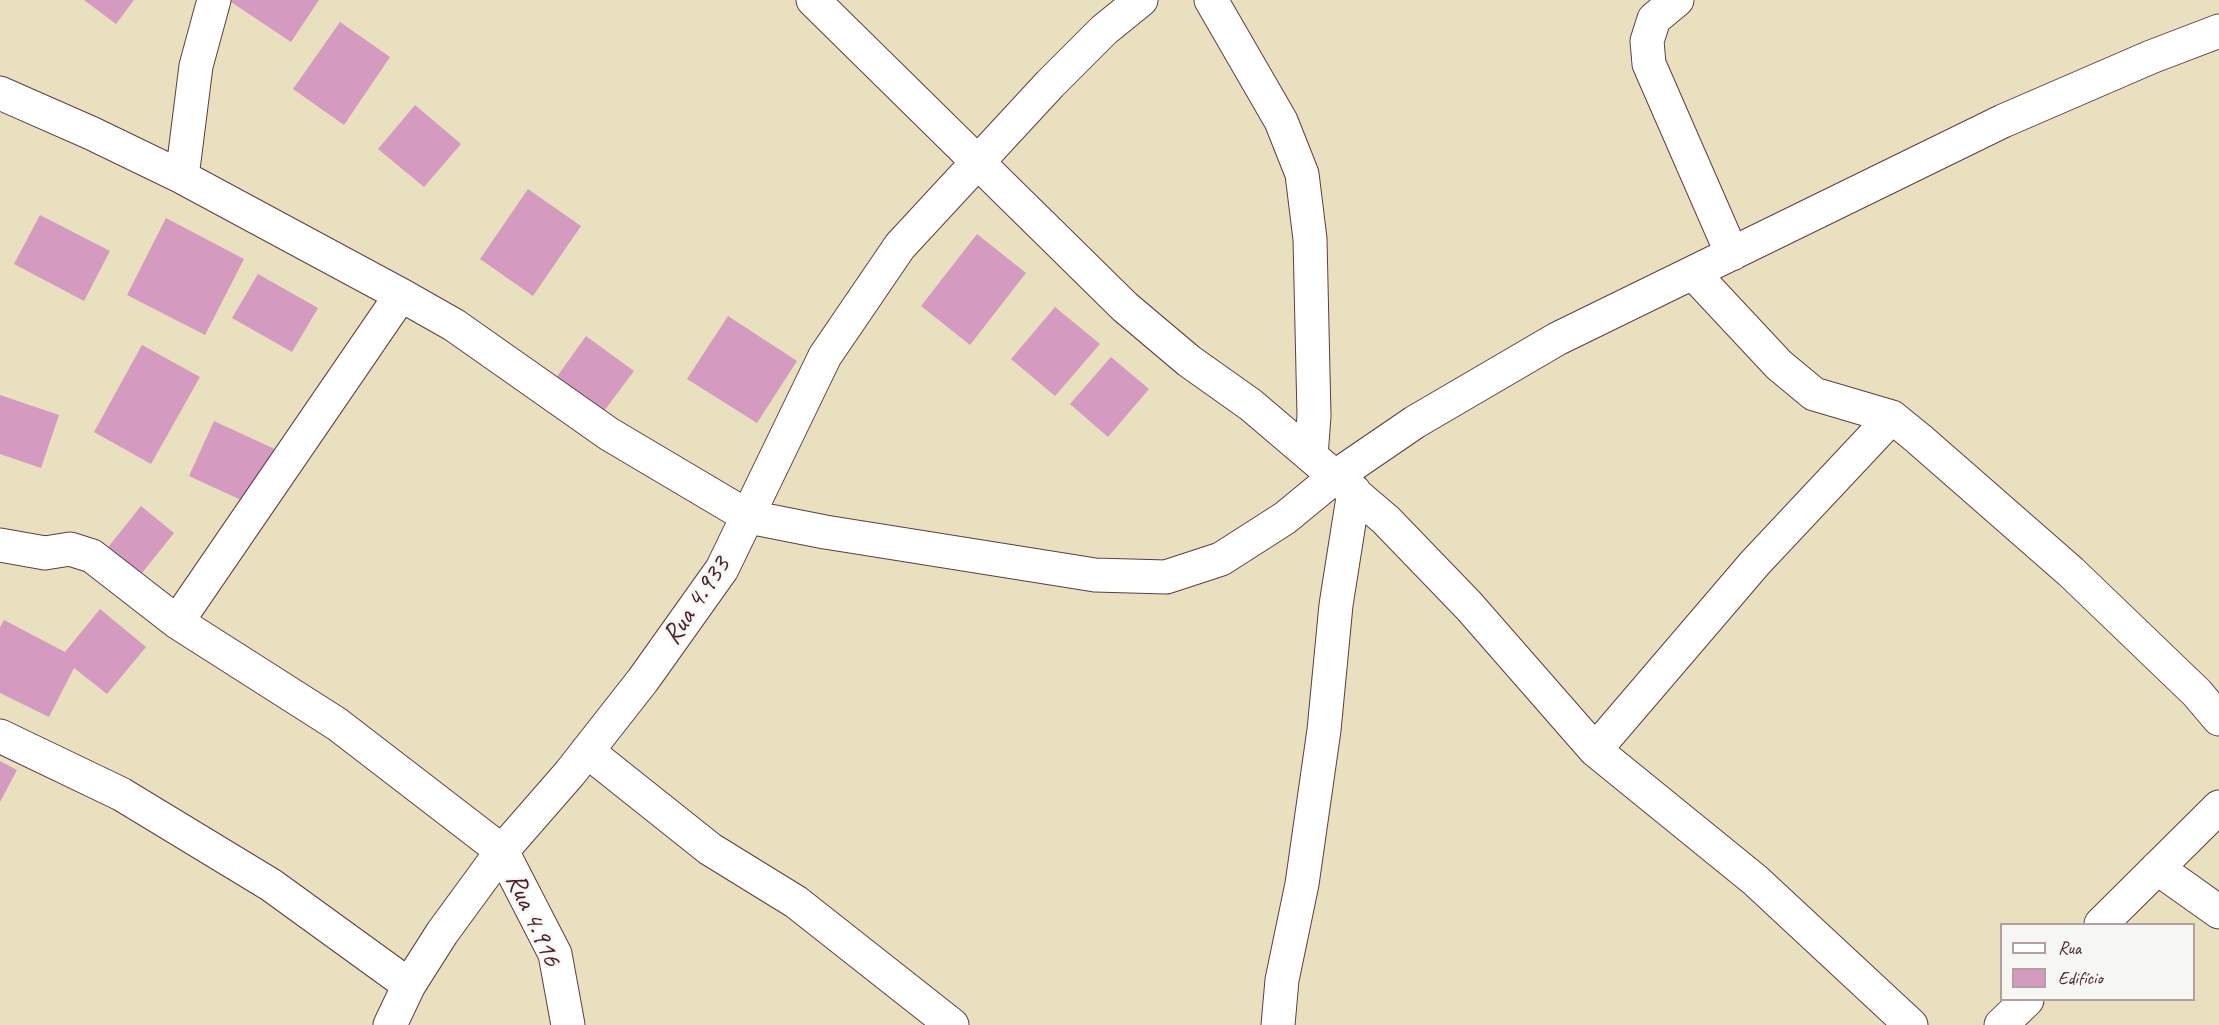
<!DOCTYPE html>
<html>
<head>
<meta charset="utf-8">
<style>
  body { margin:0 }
  #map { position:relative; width:2219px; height:1025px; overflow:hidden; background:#e9e0bf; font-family:Caveat,sans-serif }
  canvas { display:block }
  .legend { position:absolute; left:2000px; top:923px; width:195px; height:78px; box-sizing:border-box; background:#f6f6f2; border:2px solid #b1a0a2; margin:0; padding:8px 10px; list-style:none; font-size:18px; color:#4a1f2b }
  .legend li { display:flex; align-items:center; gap:12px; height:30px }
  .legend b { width:30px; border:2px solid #b1a0a2 }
</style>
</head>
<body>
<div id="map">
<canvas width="2219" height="1025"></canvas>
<ul class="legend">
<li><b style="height:8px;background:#fff"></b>Rua</li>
<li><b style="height:16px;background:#d59ac0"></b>Edifício</li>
</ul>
</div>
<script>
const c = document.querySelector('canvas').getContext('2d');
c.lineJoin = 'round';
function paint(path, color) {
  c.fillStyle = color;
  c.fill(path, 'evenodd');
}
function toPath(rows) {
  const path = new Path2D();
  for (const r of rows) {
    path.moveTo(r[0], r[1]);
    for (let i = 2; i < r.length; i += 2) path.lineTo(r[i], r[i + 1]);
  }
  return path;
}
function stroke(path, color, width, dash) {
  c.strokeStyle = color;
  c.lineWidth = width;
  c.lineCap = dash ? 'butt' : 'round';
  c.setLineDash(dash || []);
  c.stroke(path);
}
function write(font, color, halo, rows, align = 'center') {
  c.font = font + ' Caveat,sans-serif';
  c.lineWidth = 5;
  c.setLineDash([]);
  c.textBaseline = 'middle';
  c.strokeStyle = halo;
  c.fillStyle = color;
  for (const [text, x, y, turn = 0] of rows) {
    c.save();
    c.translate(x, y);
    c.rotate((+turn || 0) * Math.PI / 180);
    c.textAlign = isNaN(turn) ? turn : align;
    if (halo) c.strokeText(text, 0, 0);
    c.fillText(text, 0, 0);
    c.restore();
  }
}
paint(toPath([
  [84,0,134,0,116,24],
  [228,0,319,0,291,42],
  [340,22,390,57,344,125,293,89],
  [415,105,461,144,424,187,378,149],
  [528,189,581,226,533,296,480,259],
  [40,215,110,251,84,301,14,264],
  [166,218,244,259,205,335,127,295],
  [977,234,1026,273,970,345,921,306],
  [258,274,318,308,292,352,232,318],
  [1055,307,1100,344,1055,396,1011,359],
  [728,316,797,361,757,423,687,379],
  [586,336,634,371,598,419,551,385],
  [142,345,200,377,151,464,94,432],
  [1111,357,1149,389,1108,437,1070,404],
  [0,395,59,415,41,468,0,454],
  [214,421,279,451,254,506,189,476],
  [141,506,174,533,138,578,105,551],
  [100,609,146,647,107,694,74,668,49,717,0,693,0,627,4,620,65,652],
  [0,761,17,770,0,802]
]), '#d59ac0');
const minor = toPath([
  [813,0,1125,307,1189,361,1251,405,1386,520,1469,606,1595,750,1755,880,1911,1025],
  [1211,0,1281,121,1302,174,1310,239,1314,416,1311,456],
  [1677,0,1654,19,1647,41,1649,64,1732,254],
  [0,93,91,133,182,177,401,295,454,325,609,434,749,517,825,532,1095,575,1166,577,1221,559,1285,518,1336,476,1415,422,1557,339,2003,121,2151,57,2219,31],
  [182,177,196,66,214,0],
  [1693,273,1779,365,1814,394,1892,417,1919,439,2071,572,2197,693,2219,719],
  [0,545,45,553,70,549,92,556,177,622,337,724,502,851,555,954,568,1025],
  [177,622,401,295],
  [0,736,121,794,271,885,409,985],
  [1595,750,1755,563,1892,417],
  [587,751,710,849,796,902,952,1025],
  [2157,868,2219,912],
  [2101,924,2219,807],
  [390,1025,409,985,442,933,502,851,570,773,643,680,722,569,825,356,900,246,1050,84,1104,30,1141,0],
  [1278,1025,1282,980,1302,884,1324,730,1336,605,1354,491],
  [2001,1025,2027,1000]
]);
stroke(minor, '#623c41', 35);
stroke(minor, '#fff', 33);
write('28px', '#4a1f2b', '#f6f6f2', [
  ["Rua 4.933",697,601,-56],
  ["Rua 4.916",533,920,66]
]);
</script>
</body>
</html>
